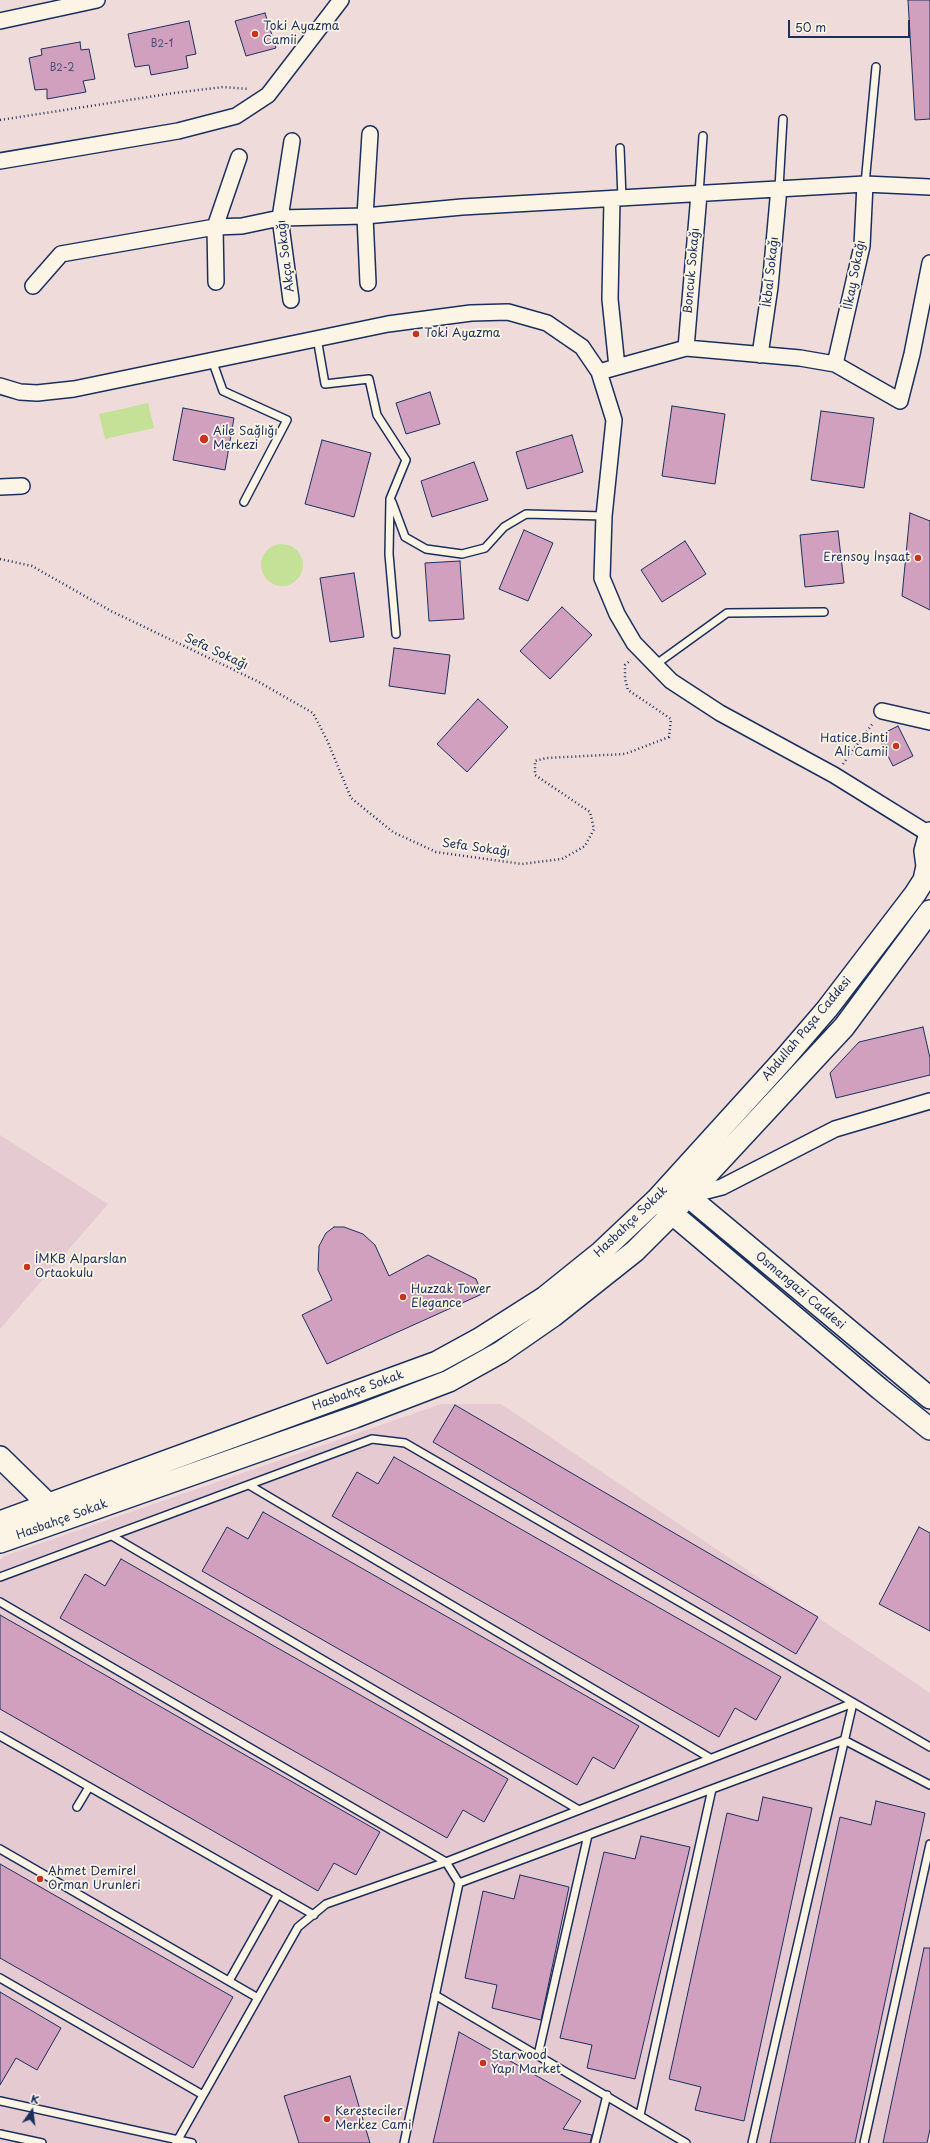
<!DOCTYPE html>
<html>
<head>
<meta charset="utf-8">
<style>
  body { margin:0 }
  #map { position:relative; width:930px; height:2143px; overflow:hidden; background:#efdcda; font-family:"Playpen Sans",sans-serif }
  canvas { display:block }
  .north { position:absolute; left:12px; top:2091px; width:40px; height:40px; -webkit-text-stroke:3px #fcf5e5; paint-order:stroke; rotate:14deg; font-size:11px; font-weight:700; line-height:16px; text-align:center; color:#1b2f5e }
  .north::after { content:''; display:block; margin:auto; width:14px; height:18px; background:#1b2f5e; clip-path:polygon(50% 0,100% 100%,50% 72%,0 100%) }
  .scale { position:absolute; left:788px; top:20px; width:122px; height:18px; box-sizing:border-box; border:2px solid #1b2f5e; border-top:0; padding-left:5px; font-size:12px; line-height:14px; white-space:nowrap; color:#1b2f5e; -webkit-text-stroke:3px #fcf5e5; paint-order:stroke }
</style>
</head>
<body>
<div id="map">
<canvas width="930" height="2143"></canvas>
<div class="north">K</div>
<div class="scale">50 m</div>
</div>
<script>
const c = document.querySelector('canvas').getContext('2d');
c.lineJoin = 'round';
function paint(path, color) {
  c.fillStyle = color;
  c.fill(path, 'evenodd');
}
function toPath(rows) {
  const path = new Path2D();
  for (const r of rows) {
    if (r.length === 3) {
      path.moveTo(r[0] + r[2], r[1]);
      path.arc(r[0], r[1], r[2], 0, 2 * Math.PI);
      continue;
    }
    path.moveTo(r[0], r[1]);
    for (let i = 2; i < r.length; i += 2) path.lineTo(r[i], r[i + 1]);
  }
  return path;
}
function stroke(path, color, width, dash) {
  c.strokeStyle = color;
  c.lineWidth = width;
  c.lineCap = dash ? 'butt' : 'round';
  c.setLineDash(dash || []);
  c.stroke(path);
}
function write(font, color, halo, rows, align = 'center') {
  c.font = font + ' "Playpen Sans",sans-serif';
  c.lineWidth = 3.5;
  c.setLineDash([]);
  c.textBaseline = 'middle';
  c.strokeStyle = halo;
  c.fillStyle = color;
  for (const [text, x, y, turn = 0] of rows) {
    c.save();
    c.translate(x, y);
    c.rotate((+turn || 0) * Math.PI / 180);
    c.textAlign = isNaN(turn) ? turn : align;
    if (halo) c.strokeText(text, 0, 0);
    c.fillText(text, 0, 0);
    c.restore();
  }
}
paint(toPath([
  [0,1135,108,1204,0,1329],
  [441,1404,501,1404,930,1693,930,2135,927,2143,0,2143,0,1560,4,1556]
]), '#e6cad2');
paint(toPath([
  [148,403,154,428,105,439,99,414],
  [282,565,21]
]), '#c5e198');
const building = toPath([
  [908,0,930,0,930,119,915,120,908,0],
  [265,13,276,48,246,56,235,21,265,13],
  [189,21,196,54,186,56,188,68,151,75,149,65,135,67,128,34,189,21],
  [80,42,81,50,89,49,95,79,83,81,86,92,47,99,47,89,35,90,29,58,42,55,41,49,80,42],
  [430,392,440,424,406,434,396,403,430,392],
  [672,406,725,414,715,484,662,476,672,406],
  [183,408,234,418,225,470,173,460,183,408],
  [821,411,874,418,864,488,811,480,821,411],
  [572,435,583,472,527,489,516,452,572,435],
  [322,440,371,453,354,517,305,504,322,440],
  [474,462,488,500,432,517,421,481,474,462],
  [910,513,930,521,930,610,902,596,910,513],
  [524,530,553,543,528,601,499,589,524,530],
  [838,531,844,583,805,587,800,535,838,531],
  [685,541,706,574,662,602,641,570,685,541],
  [460,561,464,619,429,621,425,563,460,561],
  [354,573,364,637,330,642,320,578,354,573],
  [562,607,592,635,550,679,520,651,562,607],
  [394,648,450,655,445,694,389,686,394,648],
  [478,699,508,727,467,772,437,744,478,699],
  [898,726,913,756,893,766,878,736,898,726],
  [923,1027,930,1058,930,1075,836,1098,830,1073,859,1042,923,1027],
  [334,1227,344,1227,363,1234,375,1245,389,1276,428,1255,476,1279,482,1294,327,1364,302,1315,332,1300,318,1270,319,1246,326,1233,334,1227],
  [455,1405,818,1617,796,1654,433,1442,455,1405],
  [394,1457,781,1677,756,1720,735,1708,719,1737,332,1516,357,1472,378,1484,394,1457],
  [263,1512,639,1726,614,1769,593,1757,577,1785,202,1571,227,1527,248,1539,263,1512],
  [919,1527,930,1533,930,1631,879,1604,919,1527],
  [121,1559,508,1779,484,1822,463,1810,447,1838,60,1618,85,1574,105,1586,121,1559],
  [0,1615,380,1832,356,1875,334,1863,318,1891,0,1709,0,1615],
  [763,1797,812,1808,744,2121,695,2110,701,2087,669,2079,727,1813,758,1821,763,1797],
  [876,1801,925,1813,855,2143,770,2143,840,1817,871,1825,876,1801],
  [641,1836,690,1847,635,2079,587,2068,592,2045,560,2038,604,1852,635,1859,641,1836],
  [0,1864,233,1997,193,2068,0,1958,0,1864],
  [520,1875,569,1887,541,2020,492,2008,497,1985,465,1978,483,1891,514,1899,520,1875],
  [924,1948,930,1948,930,2129,927,2143,883,2143,924,1948],
  [0,1992,61,2028,37,2070,16,2058,0,2085,0,1992],
  [459,2032,581,2101,563,2129,592,2135,590,2143,433,2143,459,2032],
  [350,2076,370,2143,299,2143,284,2096,350,2076]
]);
paint(building, '#d1a0bf');
stroke(building, '#1b2f5e', 1);
const lane = toPath([
  [620,148,622,198],
  [865,184,876,67],
  [779,188,783,119],
  [699,194,703,136],
  [317,338,325,384,369,379,377,415,406,460,390,499,389,554,396,634],
  [212,360,223,391,287,420,244,502],
  [392,502,405,537,426,549,462,554,485,548,504,527,526,514,604,516],
  [655,665,727,613,824,612],
  [249,1485,710,1758],
  [112,1536,579,1810],
  [0,1577,372,1439,405,1443,930,1747],
  [0,1602,446,1862,459,1883,404,2143],
  [0,1736,314,1915],
  [77,1807,89,1787],
  [0,1849,258,1998],
  [459,1883,844,1740,930,1785],
  [0,1978,203,2095],
  [229,1981,278,1894],
  [435,1995,686,2143],
  [538,2055,588,1835],
  [0,2101,192,2143],
  [640,2115,712,1789],
  [0,2134,42,2143],
  [176,2143,298,1927,326,1904,446,1862,853,1703],
  [595,2143,607,2095],
  [752,2143,853,1703],
  [864,2143,930,1844]
]);
const street = toPath([
  [0,21,97,0],
  [0,161,178,131,236,116,268,95,341,0],
  [612,199,610,299,617,367],
  [216,282,215,227,239,157],
  [368,283,365,216,370,134],
  [33,286,61,254,215,227,242,226,280,218,365,216,462,207,865,184,930,187],
  [291,300,280,218,292,141],
  [686,348,699,194],
  [760,355,770,287,779,188],
  [835,364,862,246,865,184],
  [599,372,686,348,800,358,835,364,900,401,912,354,930,263],
  [0,386,20,392,37,393,74,389,388,324,471,313,508,312,547,323,582,347,599,372,614,420,604,516,602,578,617,614,634,643,671,681,720,713,834,775,929,834],
  [0,487,22,486],
  [882,711,930,722],
  [687,1196,722,1187,835,1129,930,1101]
]);
const secondary = toPath([
  [930,833,925,851,927,866,930,868],
  [677,1187,930,1398],
  [662,1205,880,1389,930,1429],
  [0,1457,48,1504,55,1514],
  [0,1522,437,1362,479,1339,545,1297,601,1252,656,1200,784,1059,827,1009,915,894,924,880,927,866],
  [0,1542,355,1417,449,1381,501,1352,553,1316,635,1251,672,1214,687,1196,844,1027,930,911]
]);
stroke(lane, '#1b2f5e', 10);
stroke(street, '#1b2f5e', 18);
stroke(secondary, '#1b2f5e', 24);
stroke(toPath([
  [0,120,174,93,223,87,249,89],
  [0,559,32,566,111,611,257,681,313,713,327,740,351,798,393,832,436,852,522,864,562,859,585,846,594,829,590,812,535,775,535,761,546,758,625,754,669,737,671,719,628,690,625,679,625,665,631,660],
  [843,764,873,723]
]), '#1b2f5e', 2.5, [1, 3]);
stroke(lane, '#fcf5e5', 7);
stroke(street, '#fcf5e5', 15);
stroke(secondary, '#fcf5e5', 21);
for (const [x, y, r, color] of [
  [255,34,4,"#c8321e"],
  [416,334,4,"#c8321e"],
  [204,439,5,"#c8321e"],
  [918,558,4,"#c8321e"],
  [896,746,4,"#c8321e"],
  [27,1267,4,"#c8321e"],
  [403,1297,4,"#c8321e"],
  [40,1879,4,"#c8321e"],
  [483,2063,4,"#c8321e"],
  [327,2119,4,"#c8321e"]
]) {
  const dot = new Path2D();
  dot.arc(x, y, r, 0, 2 * Math.PI);
  c.fillStyle = color;
  c.fill(dot);
  stroke(dot, '#fcf5e5', 1.5);
}
write('10px', '#484b76', null, [
  ["B2-1",162,44],
  ["B2-2",62,68]
]);
write('12px', '#1b2f5e', '#fcf5e5', [
  ["Toki Ayazma",263,27],
  ["Camii",263,41],
  ["Toki Ayazma",424,334],
  ["Aile Sağlığı",213,432],
  ["Merkezi",213,446],
  ["Erensoy İnşaat",910,558,"right"],
  ["Hatice Binti",888,739,"right"],
  ["Ali Camii",888,753,"right"],
  ["İMKB Alparslan",35,1260],
  ["Ortaokulu",35,1274],
  ["Huzzak Tower",411,1290],
  ["Elegance",411,1304],
  ["Ahmet Demirel",48,1872],
  ["Orman Urunleri",48,1886],
  ["Starwood",491,2056],
  ["Yapı Market",491,2070],
  ["Keresteciler",335,2112],
  ["Merkez Cami",335,2126]
], 'left');
write('12px', '#1b2f5e', '#fcf5e5', [
  ["Akça Sokağı",286,256,-97],
  ["Boncuk Sokağı",692,271,-85],
  ["İkbal Sokağı",771,272,-84],
  ["İlkay Sokağı",855,275,-79],
  ["Sefa Sokağı",216,652,25],
  ["Sefa Sokağı",476,848,8],
  ["Abdullah Paşa Caddesi",807,1029,-50],
  ["Hasbahçe Sokak",631,1222,-44],
  ["Osmangazi Caddesi",800,1291,40],
  ["Hasbahçe Sokak",358,1391,-20],
  ["Hasbahçe Sokak",62,1520,-20]
]);
</script>
</body>
</html>
